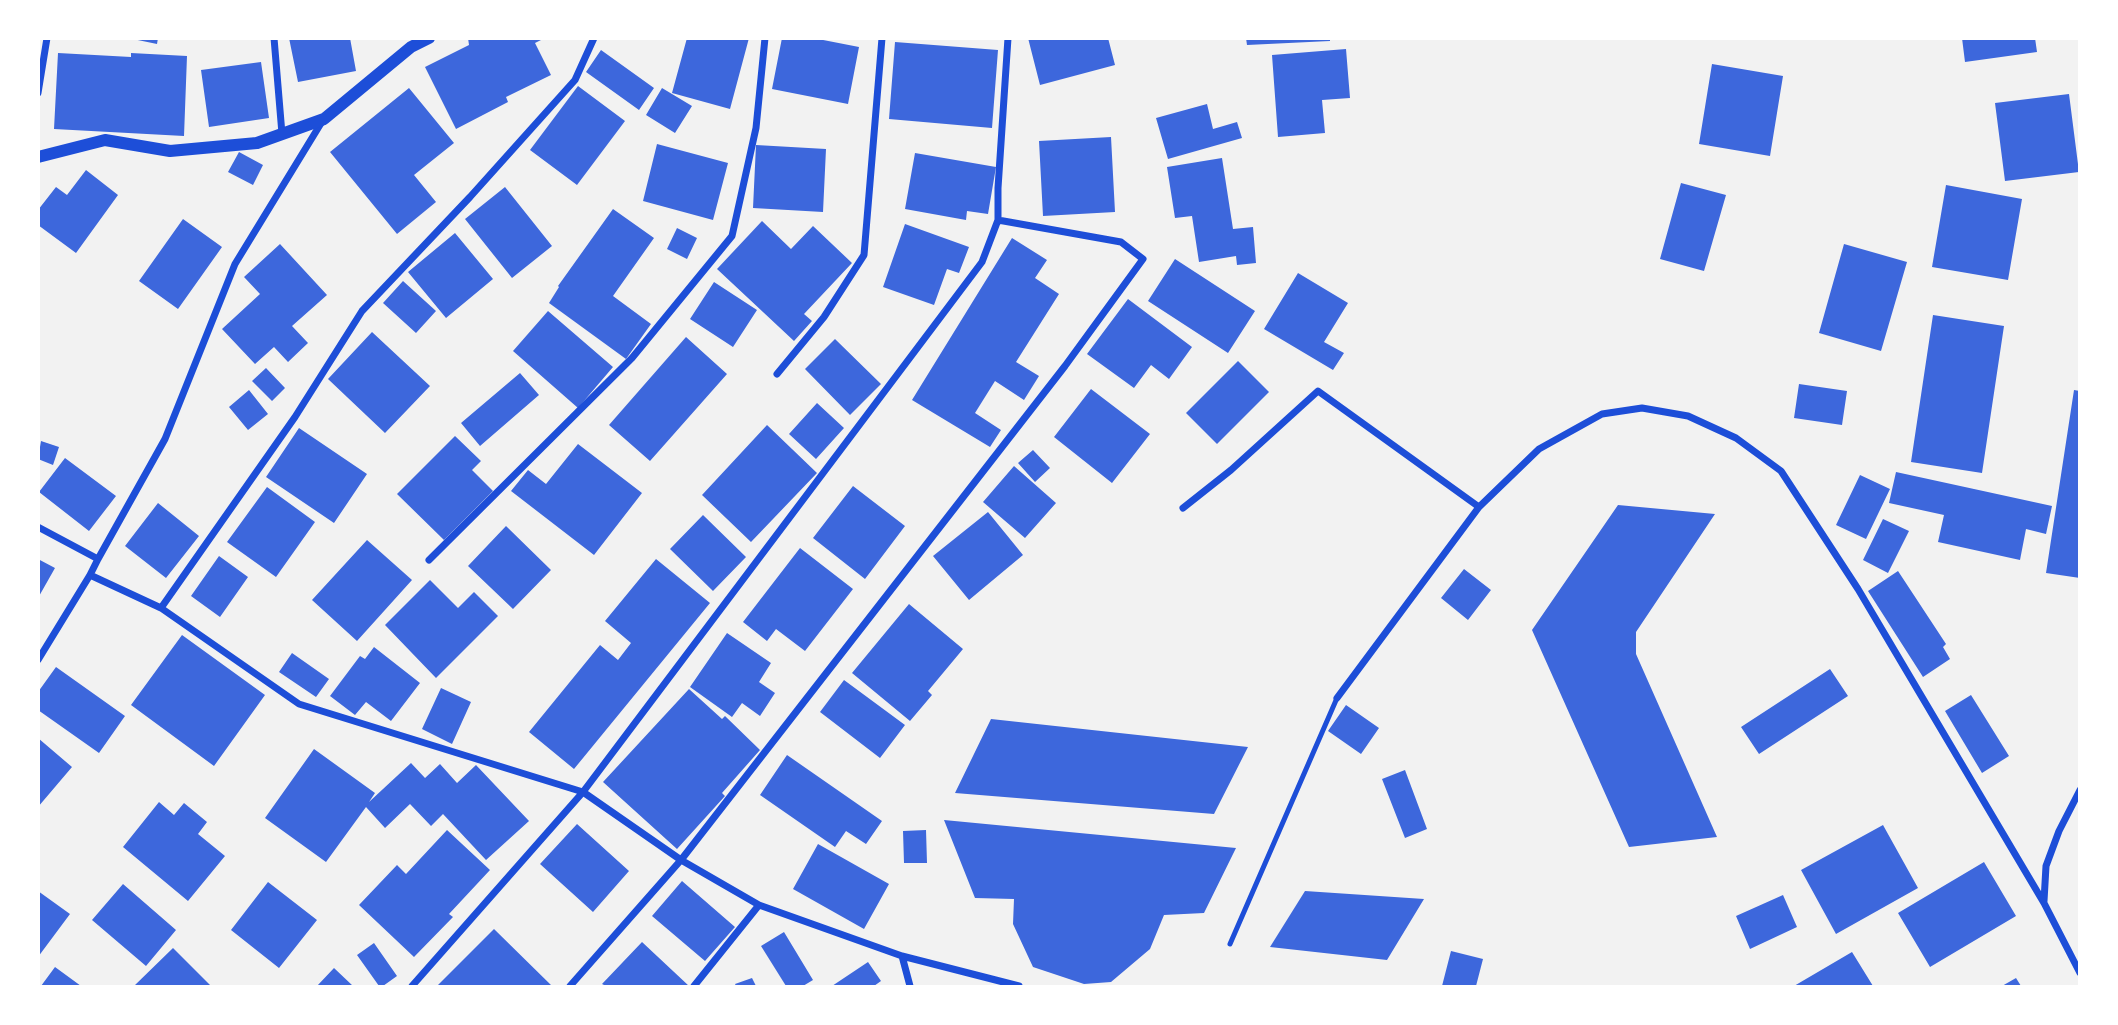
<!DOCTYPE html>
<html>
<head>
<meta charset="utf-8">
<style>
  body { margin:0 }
  #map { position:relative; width:2118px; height:1025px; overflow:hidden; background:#f2f2f2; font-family:"Exo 2",sans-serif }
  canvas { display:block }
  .frame { position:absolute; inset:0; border:40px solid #fff; pointer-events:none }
</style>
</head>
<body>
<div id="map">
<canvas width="2118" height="1025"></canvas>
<div class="frame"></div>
</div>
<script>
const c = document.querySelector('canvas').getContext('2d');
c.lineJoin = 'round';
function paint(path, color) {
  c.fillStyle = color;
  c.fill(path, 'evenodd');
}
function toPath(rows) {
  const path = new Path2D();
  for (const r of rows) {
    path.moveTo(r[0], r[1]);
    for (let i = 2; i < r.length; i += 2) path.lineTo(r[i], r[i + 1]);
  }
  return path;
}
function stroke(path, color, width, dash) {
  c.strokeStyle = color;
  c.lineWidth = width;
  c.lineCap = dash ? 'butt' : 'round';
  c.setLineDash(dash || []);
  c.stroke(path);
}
paint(toPath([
  [128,38,158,38,157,44],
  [289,38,350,38,356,71,298,82],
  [468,38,545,38,535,43,551,75,506,97,508,102,456,129,425,67,469,45],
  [687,38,749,38,730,109,672,93],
  [782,38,813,38,859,47,848,104,772,89],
  [1028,38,1108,38,1115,65,1040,85],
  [1246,38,1330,38,1330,41,1247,45],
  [1962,38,2035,38,2037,52,1965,62],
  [895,42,998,50,992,128,889,119],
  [1346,49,1350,98,1322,100,1325,133,1278,137,1272,55],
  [601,50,654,88,639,110,586,72],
  [58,53,131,57,131,53,187,56,184,136,54,129],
  [261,62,269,118,209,127,201,70],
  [1712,64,1783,76,1770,156,1699,144],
  [578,86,625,121,577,185,530,150],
  [409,88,454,143,414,175,436,202,397,234,330,152],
  [662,88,692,106,675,133,646,115],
  [2069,94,2079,172,2005,181,1995,103],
  [1207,104,1213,129,1237,122,1242,138,1168,159,1156,118],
  [1111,137,1115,212,1043,216,1039,141],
  [657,144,728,163,713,220,643,201],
  [756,145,826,149,823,212,753,208],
  [239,152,263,165,253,185,228,172],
  [915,153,996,167,988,214,967,211,966,220,905,209],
  [1222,158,1233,229,1253,227,1256,263,1237,265,1236,256,1199,262,1192,216,1175,218,1167,167],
  [86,170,118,195,76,253,38,225,38,210,56,187,67,195],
  [1681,183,1726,195,1704,271,1660,259],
  [1946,185,2022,199,2008,280,1932,267],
  [505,187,552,246,512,278,465,219],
  [613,209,654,238,613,296,651,324,626,359,549,303,559,287,558,286],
  [183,219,222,247,178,309,139,281],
  [762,221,791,249,813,226,852,263,804,314,812,321,794,341,717,269],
  [905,224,969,247,959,273,947,269,934,305,883,287],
  [677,228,697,238,687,259,667,249],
  [455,233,493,279,446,318,408,272],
  [1012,238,1047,260,1035,278,1059,294,1016,362,1039,376,1024,400,995,381,975,413,1001,430,990,447,912,400],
  [280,244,327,295,292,326,308,343,288,362,274,347,255,364,222,329,260,294,244,277],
  [1844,244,1907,262,1881,351,1819,333],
  [1175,259,1255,311,1228,353,1148,301],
  [1298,273,1348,303,1324,342,1344,353,1333,370,1264,329],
  [403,281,436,311,416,333,383,303],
  [714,282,757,310,733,347,690,319],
  [1128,299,1192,347,1169,379,1151,365,1134,388,1087,354],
  [548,311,613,367,578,408,513,351],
  [1933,315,2004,326,1982,473,1911,462],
  [372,332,430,386,385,433,328,379],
  [686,337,727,374,650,461,609,425],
  [835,339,881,384,850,415,805,369],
  [1238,361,1269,392,1217,444,1186,413],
  [266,368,285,388,272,401,252,381],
  [520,373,539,395,480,446,461,423],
  [1799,384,1847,391,1842,425,1794,418],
  [1091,389,1150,434,1112,483,1054,437],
  [249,390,268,414,248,430,229,407],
  [2074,390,2080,391,2080,578,2046,573],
  [817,403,844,428,816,459,789,434],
  [767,425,817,473,751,542,702,495],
  [299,428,367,474,334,523,266,477],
  [455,436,481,461,472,470,493,491,444,540,397,494],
  [41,441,59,447,53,465,38,459],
  [578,444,642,493,594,555,511,491,528,470,546,484],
  [1033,450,1050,468,1035,482,1018,463],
  [65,458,116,496,89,531,39,492],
  [1014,466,1056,503,1025,538,983,502],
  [1896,472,2052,506,2046,534,2026,529,2020,560,1938,542,1944,515,1889,503],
  [1860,475,1890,489,1866,539,1836,525],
  [853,486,905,526,865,579,813,538],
  [267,487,315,522,276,577,227,542],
  [158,503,199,536,166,578,125,546],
  [1618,505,1715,514,1636,632,1636,654,1717,837,1629,847,1532,630],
  [988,512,1023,555,969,600,933,556],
  [703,515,746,557,713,591,670,549],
  [1883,519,1909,531,1888,573,1863,560],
  [506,526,551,570,513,609,468,566],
  [367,540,412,580,357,641,312,600],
  [800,548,853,589,805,651,776,629,767,641,743,622],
  [219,556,248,577,220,617,191,596],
  [38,559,55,568,38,598],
  [656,559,710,603,574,769,529,732,600,645,618,660,631,643,605,621],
  [1464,569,1491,590,1468,620,1441,598],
  [1898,571,1946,644,1943,647,1950,659,1923,677,1868,591],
  [430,580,458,608,474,592,498,616,436,678,385,625],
  [909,604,963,649,928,691,932,695,910,721,852,673],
  [727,633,771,663,759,682,775,693,760,716,742,703,732,717,690,687],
  [182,635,265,695,214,766,131,705],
  [374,647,420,683,391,721,366,702,355,715,330,696,360,656,365,659],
  [292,653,329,679,316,697,279,672],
  [56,667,125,716,99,753,38,710,38,692],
  [1830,669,1848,696,1759,754,1741,727],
  [844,680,905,725,880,758,820,712],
  [441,688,471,702,452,744,422,729],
  [689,689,722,719,725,716,760,750,722,793,725,796,677,849,603,782],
  [1971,695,2009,756,1982,773,1945,711],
  [1346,705,1379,728,1361,754,1328,731],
  [991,719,1248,747,1214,814,955,793],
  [38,738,72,767,38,807],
  [314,749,375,793,369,802,411,763,425,778,440,764,457,783,476,765,529,821,486,860,443,814,431,826,410,804,385,828,366,807,326,862,265,818],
  [787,755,882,821,866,844,846,831,835,847,760,795],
  [1405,770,1427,829,1405,838,1382,779],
  [159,802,174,815,184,803,207,822,198,834,225,856,188,901,123,847],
  [944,820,1236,848,1204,913,1164,915,1150,949,1111,982,1084,984,1033,967,1013,924,1014,899,975,898],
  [577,824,629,871,593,912,540,864],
  [1883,825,1918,888,1836,934,1801,870],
  [447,830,490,870,449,914,453,917,414,957,359,905,397,865,406,874],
  [926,830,927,863,904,863,903,831],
  [818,844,889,884,864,929,793,889],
  [1984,862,2016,916,1930,967,1898,913],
  [682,881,735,927,705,961,652,916],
  [268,882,317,920,279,968,231,930],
  [123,884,176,930,146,966,92,920],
  [38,891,70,914,38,957],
  [1305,891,1424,899,1387,960,1270,947],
  [1783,895,1797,927,1750,949,1736,916],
  [494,929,552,986,437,986],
  [784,932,813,980,803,986,786,986,761,946],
  [642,942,689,986,606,986,602,984],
  [374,943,397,976,383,986,379,986,357,955],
  [173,948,211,986,134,986],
  [1451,951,1483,959,1476,986,1442,986],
  [1852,952,1873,986,1794,986],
  [868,962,881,981,874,986,832,986],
  [55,967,81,986,41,986],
  [334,968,353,986,317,986],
  [752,978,756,986,736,986,735,984],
  [2016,978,2021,986,2002,986]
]), '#3d67dc');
stroke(toPath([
  [1230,944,1337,698]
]), '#1d4ed8', 5);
stroke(toPath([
  [274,38,282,134],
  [38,93,47,38],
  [777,374,824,317,864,255,882,38],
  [1183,508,1231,470,1318,391,1479,507],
  [38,527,98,559,90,575,161,608,299,704,583,792,681,860,759,905],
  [98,559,165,439,235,264,323,120],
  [429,560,632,358,732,236,756,128,765,38],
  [161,608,295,417,362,311,470,197,575,80,594,38],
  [38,660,90,575],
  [1337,698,1479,507,1539,449,1602,414,1642,408,1688,416,1736,438,1781,471,1858,589,2044,903,2080,973],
  [2044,901,2046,866,2059,831,2080,790],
  [902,956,1019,986],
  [412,986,583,792,982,262,998,220,998,188,1008,38],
  [570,986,681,860,1065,366,1143,259,1121,242,998,220],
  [694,986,759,905,902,956,910,986]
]), '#1d4ed8', 7);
stroke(toPath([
  [38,157,105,140,170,151,257,143,324,119,411,47,429,38]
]), '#1d4ed8', 12);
</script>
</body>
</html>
